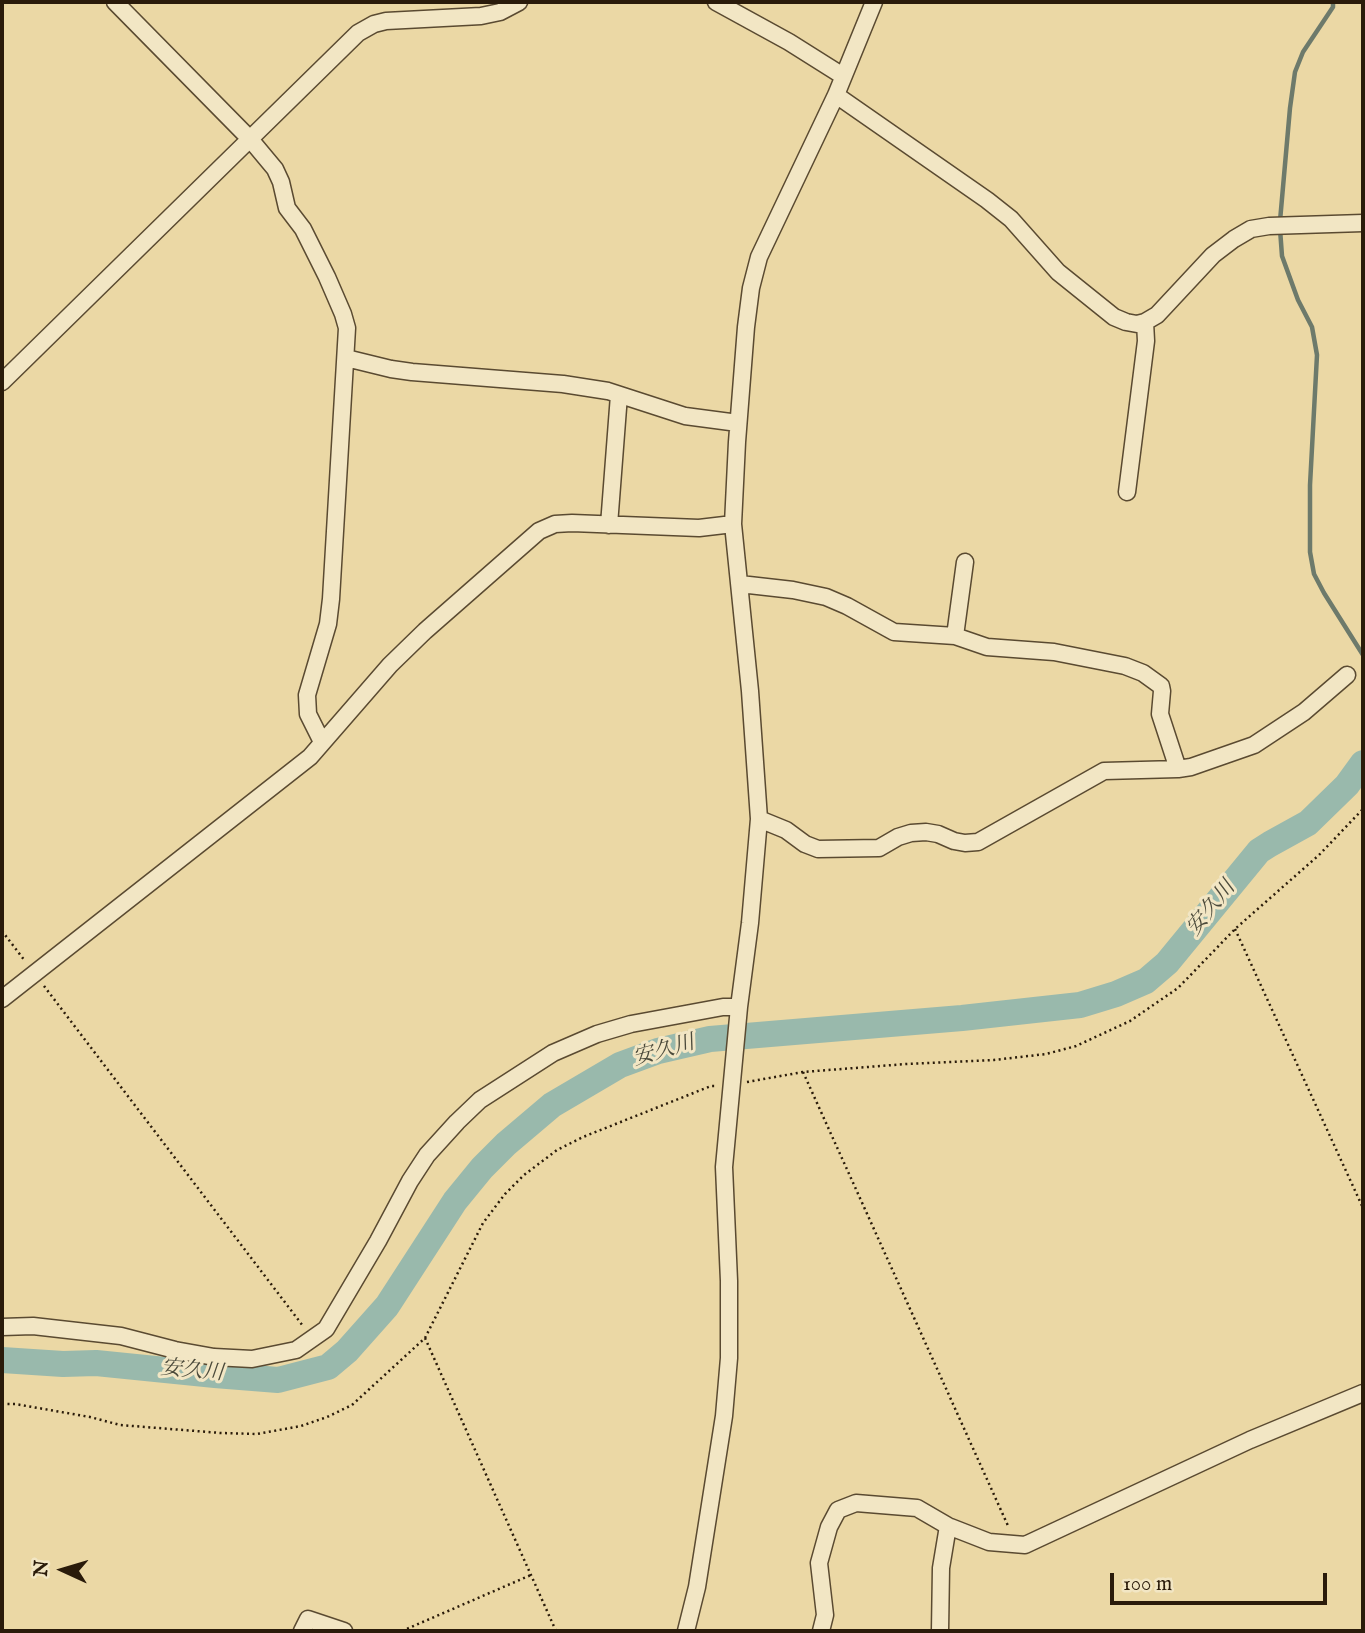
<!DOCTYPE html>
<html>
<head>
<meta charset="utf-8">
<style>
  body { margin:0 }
  #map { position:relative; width:1365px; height:1633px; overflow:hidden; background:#ebd8a5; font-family:"IM FELL English",serif }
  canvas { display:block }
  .frame { position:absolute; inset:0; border:4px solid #2a1b0a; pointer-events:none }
  .north { position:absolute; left:28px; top:1535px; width:70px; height:70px; -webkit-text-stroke:5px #f2e6c4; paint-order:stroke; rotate:274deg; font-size:19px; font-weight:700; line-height:28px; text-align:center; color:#2a1b0a }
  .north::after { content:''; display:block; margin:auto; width:24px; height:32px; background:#2a1b0a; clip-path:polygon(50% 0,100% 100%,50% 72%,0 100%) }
  .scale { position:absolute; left:1110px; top:1573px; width:217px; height:32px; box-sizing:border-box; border:4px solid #2a1b0a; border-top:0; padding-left:9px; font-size:21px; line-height:24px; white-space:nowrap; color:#2a1b0a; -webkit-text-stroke:5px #f2e6c4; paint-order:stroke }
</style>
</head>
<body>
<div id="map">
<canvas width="1365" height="1633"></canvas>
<div class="frame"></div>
<div class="north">N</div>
<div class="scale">100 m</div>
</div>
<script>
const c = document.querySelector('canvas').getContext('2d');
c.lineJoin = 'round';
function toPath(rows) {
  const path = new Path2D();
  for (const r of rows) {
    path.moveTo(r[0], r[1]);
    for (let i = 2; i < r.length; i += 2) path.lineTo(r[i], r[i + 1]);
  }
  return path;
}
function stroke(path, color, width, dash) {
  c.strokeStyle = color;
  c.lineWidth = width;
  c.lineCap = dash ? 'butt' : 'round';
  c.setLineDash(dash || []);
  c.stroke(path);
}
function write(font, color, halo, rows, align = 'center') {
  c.font = font + ' "IM FELL English","Noto Serif JP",serif';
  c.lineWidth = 6;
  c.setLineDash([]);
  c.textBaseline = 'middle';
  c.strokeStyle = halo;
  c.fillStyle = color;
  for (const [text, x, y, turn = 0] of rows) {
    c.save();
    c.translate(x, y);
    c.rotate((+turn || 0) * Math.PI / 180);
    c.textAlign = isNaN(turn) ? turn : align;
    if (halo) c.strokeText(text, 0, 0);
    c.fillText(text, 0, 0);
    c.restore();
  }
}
stroke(toPath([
  [1280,221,1290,108,1295,72,1303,52,1333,7,1333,2],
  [1280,229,1282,256,1298,300,1312,327,1317,355,1310,485,1310,552,1314,574,1324,593,1363,655]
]), '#6d7a6b', 4.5);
stroke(toPath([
  [2,1360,63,1364,96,1363,215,1375,278,1380,328,1367,347,1351,387,1306,455,1201,482,1168,506,1144,552,1105,620,1065,658,1051,710,1039,962,1018,1080,1005,1116,994,1146,981,1167,963,1259,851,1270,844,1308,823,1347,785,1363,763]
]), '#99b9ac', 26);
const street = toPath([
  [115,2,250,139,275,169,281,182,287,208,303,229,327,277,343,314,347,328,331,599,328,624,307,695,308,714,322,742],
  [716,2,789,42,843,76],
  [836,95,987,200,1011,219,1058,272,1114,317,1126,322,1137,324,1145,322,1157,315,1213,255,1234,239,1251,229,1269,226,1363,223],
  [346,358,391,369,412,372,563,384,608,391,685,416,738,423],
  [2,382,358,33,374,24,386,21,481,16,500,12,519,2],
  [1127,492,1146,341,1145,322],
  [609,525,619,395],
  [740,584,793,590,826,597,847,606,894,632,955,636,987,647,1054,652,1125,666,1143,673,1161,686,1162,691,1160,714,1178,769],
  [955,636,965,562],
  [759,819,786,830,805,844,818,849,879,848,898,837,911,833,926,832,938,834,954,841,965,843,978,842,1104,771,1178,769,1191,767,1254,745,1304,712,1347,675],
  [2,999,310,757,390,665,425,631,539,531,555,524,572,523,699,528,733,524],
  [2,1327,33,1326,121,1336,175,1350,214,1357,252,1359,296,1350,326,1329,378,1241,410,1181,427,1155,457,1122,480,1100,553,1053,597,1034,631,1024,723,1007,739,1007],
  [302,1631,308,1619,344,1631],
  [686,1631,697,1587,724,1416,729,1358,729,1281,724,1167,739,1007,750,923,759,819,750,691,733,524,737,442,746,327,751,288,759,257,836,95,874,2],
  [821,1631,825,1615,819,1563,829,1527,838,1510,856,1503,917,1508,948,1526,989,1542,1025,1545,1250,1440,1363,1393],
  [940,1631,941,1568,948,1526]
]);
stroke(street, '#5a4a31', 19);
stroke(toPath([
  [1235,929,1363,1208],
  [2,931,25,961],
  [44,986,303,1326],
  [803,1072,1009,1528],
  [747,1082,803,1072,906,1064,994,1060,1046,1054,1076,1046,1130,1021,1178,988,1235,929,1319,855,1363,809],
  [425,1338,556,1631],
  [2,1404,15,1404,90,1417,120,1425,221,1433,257,1434,301,1426,327,1417,352,1405,425,1338,483,1223,505,1194,524,1175,557,1150,583,1137,711,1086,716,1086],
  [402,1631,531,1575]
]), '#2a1b0a', 2.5, [2, 3.5]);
stroke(street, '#f2e6c4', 16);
write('italic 21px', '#4b4a3b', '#f2e6c4', [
  ["安久川",1212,909,-51],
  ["安久川",664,1052,-16],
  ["安久川",192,1372,5]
]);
</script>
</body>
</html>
